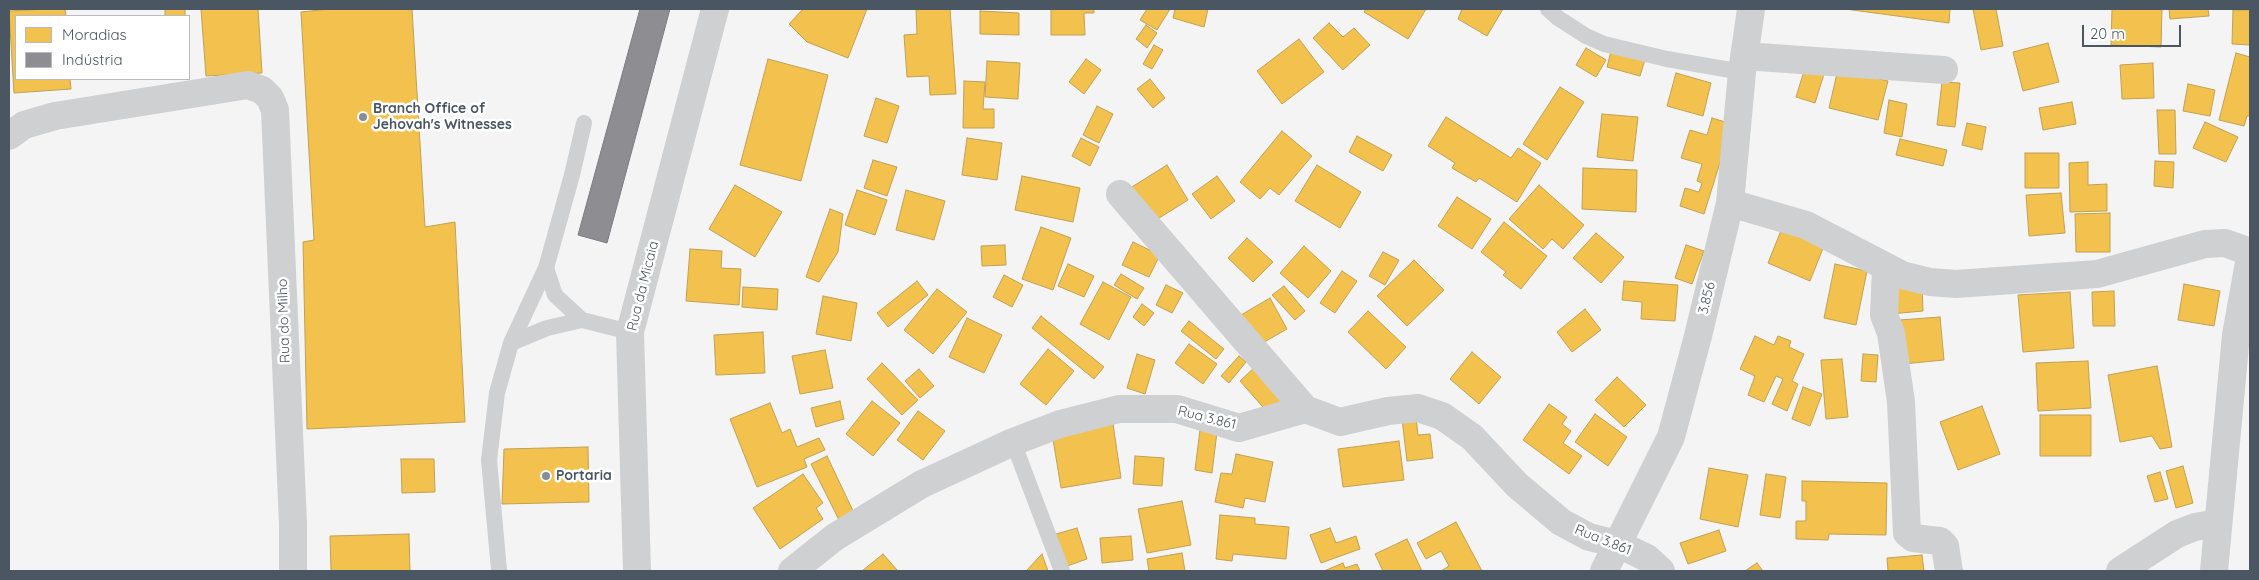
<!DOCTYPE html>
<html>
<head>
<meta charset="utf-8">
<style>
  body { margin:0 }
  #map { position:relative; width:2259px; height:580px; overflow:hidden; background:#f4f4f4; font-family:Quicksand,sans-serif }
  canvas { display:block }
  .frame { position:absolute; inset:0; border:10px solid #4a5661; pointer-events:none }
  .legend { position:absolute; left:15px; top:15px; width:175px; height:65px; box-sizing:border-box; background:#fff; border:1px solid #b7bbc0; margin:0; padding:6px 9px; list-style:none; font-size:15px; color:#4a5661 }
  .legend li { display:flex; align-items:center; gap:10px; height:25px }
  .legend b { width:25px; border:1px solid #b7bbc0 }
  .scale { position:absolute; left:2082px; top:25px; width:99px; height:22px; box-sizing:border-box; border:2px solid #4a5661; border-top:0; padding-left:6px; font-size:15px; line-height:18px; white-space:nowrap; color:#4a5661; -webkit-text-stroke:4px #fff; paint-order:stroke }
</style>
</head>
<body>
<div id="map">
<canvas width="2259" height="580"></canvas>
<div class="frame"></div>
<ul class="legend">
<li><b style="height:14px;background:#f2c14e"></b>Moradias</li>
<li><b style="height:14px;background:#8d8d92"></b>Indústria</li>
</ul>
<div class="scale">20 m</div>
</div>
<script>
const c = document.querySelector('canvas').getContext('2d');
c.lineJoin = 'round';
function paint(path, color) {
  c.fillStyle = color;
  c.fill(path, 'evenodd');
}
function toPath(rows) {
  const path = new Path2D();
  for (const r of rows) {
    path.moveTo(r[0], r[1]);
    for (let i = 2; i < r.length; i += 2) path.lineTo(r[i], r[i + 1]);
  }
  return path;
}
function stroke(path, color, width, dash) {
  c.strokeStyle = color;
  c.lineWidth = width;
  c.lineCap = dash ? 'butt' : 'round';
  c.setLineDash(dash || []);
  c.stroke(path);
}
function write(font, color, halo, rows, align = 'center') {
  c.font = font + ' Quicksand,sans-serif';
  c.lineWidth = 5;
  c.setLineDash([]);
  c.textBaseline = 'middle';
  c.strokeStyle = halo;
  c.fillStyle = color;
  for (const [text, x, y, turn = 0] of rows) {
    c.save();
    c.translate(x, y);
    c.rotate((+turn || 0) * Math.PI / 180);
    c.textAlign = isNaN(turn) ? turn : align;
    if (halo) c.strokeText(text, 0, 0);
    c.fillText(text, 0, 0);
    c.restore();
  }
}
const homes = toPath([
  [46,9,65,9,66,16,16,16,16,79,70,79,71,89,14,93,9,11,46,9],
  [165,9,185,9,185,16,165,16,165,9],
  [201,9,258,9,262,73,206,76,201,9],
  [329,9,412,9,425,227,455,222,465,422,307,429,303,242,314,240,301,12,329,9],
  [803,9,867,9,848,58,807,42,789,24,803,9],
  [916,9,950,9,956,94,930,95,929,76,907,77,904,35,917,34,916,9],
  [1051,9,1094,9,1094,13,1084,13,1085,35,1051,35,1051,9],
  [1147,9,1170,9,1157,30,1140,20,1147,9],
  [1175,9,1208,9,1204,27,1173,18,1175,9],
  [1366,9,1426,9,1408,39,1364,12,1366,9],
  [1462,9,1503,9,1487,36,1458,19,1462,9],
  [1845,9,1950,9,1949,23,1845,9],
  [1973,9,1996,9,2003,46,1981,50,1973,9],
  [2112,9,2162,9,2161,47,2111,45,2112,9],
  [2169,9,2208,9,2209,16,2170,19,2169,9],
  [2233,10,2250,10,2250,45,2232,44,2233,10],
  [980,11,1019,13,1019,35,980,34,980,11],
  [1329,23,1343,37,1354,28,1370,45,1343,70,1313,38,1329,23],
  [1146,25,1157,33,1147,48,1136,39,1146,25],
  [1299,39,1324,72,1282,104,1257,71,1299,39],
  [2048,43,2059,82,2023,91,2013,52,2048,43],
  [1154,45,1163,50,1152,69,1143,64,1154,45],
  [1612,47,1646,56,1640,76,1607,67,1612,47],
  [1586,48,1606,60,1596,77,1576,65,1586,48],
  [2236,53,2250,57,2250,116,2247,116,2244,126,2219,120,2236,53],
  [768,59,828,75,801,181,740,165,768,59],
  [1086,59,1101,70,1084,94,1069,82,1086,59],
  [987,61,1020,63,1018,99,985,97,987,61],
  [2153,63,2154,98,2122,99,2120,65,2153,63],
  [1805,68,1824,74,1815,103,1796,97,1805,68],
  [1838,69,1888,81,1878,120,1829,108,1838,69],
  [1676,73,1711,83,1703,116,1667,106,1676,73],
  [1150,79,1165,98,1153,108,1137,89,1150,79],
  [964,81,985,82,983,109,994,109,994,128,963,128,964,81],
  [1942,82,1960,83,1955,127,1937,125,1942,82],
  [2188,84,2215,90,2210,116,2183,111,2188,84],
  [1560,87,1584,102,1547,160,1523,144,1560,87],
  [876,98,899,106,887,143,864,136,876,98],
  [1889,100,1907,104,1902,137,1884,133,1889,100],
  [2072,102,2076,124,2043,130,2039,108,2072,102],
  [1097,106,1113,114,1099,143,1083,135,1097,106],
  [2157,110,2175,110,2176,154,2159,154,2157,110],
  [1602,114,1638,117,1633,161,1597,157,1602,114],
  [1446,117,1511,158,1518,148,1541,163,1517,202,1479,178,1476,182,1452,168,1455,163,1428,146,1446,117],
  [1712,118,1732,124,1704,214,1680,206,1685,188,1699,192,1702,183,1697,181,1702,164,1681,158,1690,130,1707,135,1712,118],
  [2205,122,2238,137,2226,162,2193,148,2205,122],
  [1967,123,1986,127,1982,150,1962,145,1967,123],
  [1282,131,1312,156,1279,195,1270,188,1260,199,1240,182,1282,131],
  [1357,136,1392,155,1383,171,1349,152,1357,136],
  [967,138,1002,143,997,180,962,175,967,138],
  [1081,138,1099,147,1090,166,1072,156,1081,138],
  [1900,139,1947,150,1943,166,1896,155,1900,139],
  [2025,153,2059,153,2059,188,2025,188,2025,153],
  [873,160,897,167,887,196,864,188,873,160],
  [2155,161,2174,162,2173,188,2154,186,2155,161],
  [2088,162,2088,185,2107,184,2107,211,2070,212,2069,163,2088,162],
  [1167,165,1188,200,1148,225,1127,190,1167,165],
  [1317,165,1361,192,1340,228,1295,201,1317,165],
  [1583,168,1637,170,1636,212,1582,209,1583,168],
  [1022,176,1080,188,1073,222,1015,210,1022,176],
  [1217,176,1235,201,1211,219,1192,194,1217,176],
  [735,185,782,212,755,257,709,229,735,185],
  [1539,185,1584,225,1563,249,1552,239,1543,249,1509,219,1539,185],
  [857,190,887,200,875,235,845,225,857,190],
  [906,190,945,201,934,240,896,230,906,190],
  [2061,193,2065,233,2029,236,2026,195,2061,193],
  [1457,197,1491,219,1472,249,1438,226,1457,197],
  [830,209,843,214,838,252,819,282,806,277,830,209],
  [2110,213,2110,252,2076,252,2075,214,2110,213],
  [1504,222,1547,256,1521,289,1503,275,1506,272,1481,252,1504,222],
  [1784,223,1826,241,1810,281,1768,263,1784,223],
  [1041,227,1071,238,1053,290,1022,279,1041,227],
  [1596,233,1624,257,1601,283,1573,258,1596,233],
  [1247,238,1273,262,1253,282,1228,258,1247,238],
  [1133,242,1160,255,1149,277,1122,265,1133,242],
  [1005,245,1006,265,982,266,981,246,1005,245],
  [1686,245,1704,251,1692,284,1675,278,1686,245],
  [1304,246,1331,271,1308,298,1280,273,1304,246],
  [690,249,722,251,721,268,741,269,739,305,686,301,690,249],
  [1383,252,1399,260,1385,285,1369,276,1383,252],
  [1414,260,1444,290,1407,326,1377,296,1414,260],
  [1068,264,1094,276,1084,297,1058,286,1068,264],
  [1835,264,1867,271,1856,325,1824,318,1835,264],
  [1342,271,1357,281,1335,313,1320,303,1342,271],
  [1121,274,1144,288,1137,299,1114,285,1121,274],
  [1004,275,1023,285,1012,307,993,297,1004,275],
  [917,281,928,295,888,327,877,313,917,281],
  [1624,281,1678,285,1675,321,1641,319,1642,302,1622,300,1624,281],
  [1103,282,1131,297,1109,340,1080,324,1103,282],
  [2184,284,2220,291,2214,326,2178,320,2184,284],
  [1166,285,1183,293,1172,313,1156,305,1166,285],
  [1922,285,1923,311,1890,314,1888,288,1922,285],
  [1284,286,1305,311,1295,320,1272,295,1284,286],
  [743,287,778,289,777,310,742,307,743,287],
  [937,289,967,312,933,354,904,330,937,289],
  [2114,291,2115,326,2093,326,2092,292,2114,291],
  [2070,292,2074,348,2023,352,2018,295,2070,292],
  [823,296,857,303,851,341,816,334,823,296],
  [1270,298,1287,329,1259,345,1241,315,1270,298],
  [1142,304,1154,313,1144,326,1133,317,1142,304],
  [1585,309,1601,330,1572,352,1557,332,1585,309],
  [1368,311,1406,347,1386,369,1348,332,1368,311],
  [1041,316,1104,367,1094,379,1032,328,1041,316],
  [1940,317,1944,360,1903,364,1899,320,1940,317],
  [967,318,1002,335,984,373,949,357,967,318],
  [1189,321,1224,349,1216,359,1181,331,1189,321],
  [763,332,765,373,716,375,714,335,763,332],
  [1755,336,1774,345,1778,336,1791,341,1789,347,1804,354,1792,381,1798,384,1787,411,1772,404,1783,379,1776,376,1764,402,1748,395,1755,376,1740,369,1755,336],
  [1189,344,1217,364,1203,384,1175,363,1189,344],
  [1048,349,1074,371,1046,405,1020,384,1048,349],
  [825,350,833,388,800,394,792,356,825,350],
  [1472,352,1501,377,1479,404,1450,379,1472,352],
  [1137,354,1155,360,1145,394,1127,388,1137,354],
  [1863,354,1878,355,1876,382,1861,381,1863,354],
  [1239,356,1246,362,1229,383,1221,376,1239,356],
  [1842,359,1848,417,1826,419,1821,360,1842,359],
  [2088,361,2091,408,2038,411,2036,363,2088,361],
  [882,363,918,400,902,415,867,379,882,363],
  [1258,364,1288,396,1269,414,1240,381,1258,364],
  [2157,366,2172,447,2160,449,2152,436,2120,442,2108,375,2157,366],
  [919,369,934,386,920,398,905,381,919,369],
  [1617,377,1646,405,1624,427,1595,400,1617,377],
  [1803,387,1822,394,1810,426,1792,419,1803,387],
  [840,401,844,419,816,427,811,408,840,401],
  [872,401,900,423,873,456,846,434,872,401],
  [770,403,782,433,790,429,797,447,819,438,825,450,804,459,807,467,757,487,730,419,770,403],
  [1549,404,1567,417,1562,424,1571,431,1563,443,1582,456,1569,474,1523,440,1549,404],
  [1982,406,2000,454,1958,470,1940,422,1982,406],
  [918,411,945,431,923,460,897,440,918,411],
  [1595,414,1627,437,1608,466,1575,442,1595,414],
  [2040,415,2091,415,2091,456,2040,456,2040,415],
  [1416,417,1418,435,1430,434,1433,458,1407,461,1402,419,1416,417],
  [1113,424,1121,478,1061,488,1052,433,1113,424],
  [1200,430,1217,432,1212,473,1195,470,1200,430],
  [1399,441,1404,480,1343,487,1338,449,1399,441],
  [588,447,589,502,502,504,504,449,588,447],
  [1236,454,1273,462,1265,502,1245,498,1243,508,1215,502,1221,473,1232,474,1236,454],
  [827,456,855,515,840,522,811,464,827,456],
  [1135,456,1164,458,1162,486,1133,484,1135,456],
  [401,459,434,459,435,492,402,493,401,459],
  [2183,466,2193,503,2176,508,2166,471,2183,466],
  [1709,468,1748,475,1738,527,1700,519,1709,468],
  [2160,472,2168,499,2155,502,2147,476,2160,472],
  [803,474,823,503,816,508,823,519,780,549,753,508,803,474],
  [1766,474,1786,477,1780,518,1760,515,1766,474],
  [1802,481,1887,483,1886,535,1829,534,1828,540,1796,539,1796,521,1806,521,1806,501,1802,501,1802,481],
  [1182,501,1191,545,1147,553,1138,509,1182,501],
  [1220,515,1255,518,1255,524,1289,527,1286,559,1233,554,1232,561,1216,559,1220,515],
  [1456,522,1482,571,1441,571,1449,566,1441,551,1426,559,1417,543,1456,522],
  [1077,528,1087,559,1067,566,1056,534,1077,528],
  [1330,528,1336,543,1356,536,1360,549,1321,563,1310,535,1330,528],
  [1719,530,1726,551,1688,564,1680,543,1719,530],
  [409,534,410,571,331,571,330,536,409,534],
  [1131,536,1133,560,1102,563,1100,538,1131,536],
  [1407,539,1422,571,1383,571,1375,554,1407,539],
  [1182,553,1185,571,1149,571,1147,559,1182,553],
  [883,554,898,571,862,571,883,554],
  [1042,554,1048,571,1026,571,1042,554],
  [1922,555,1924,571,1888,571,1887,558,1922,555],
  [1343,563,1345,568,1357,564,1360,571,1324,571,1343,563],
  [1757,563,1763,571,1745,571,1757,563]
]);
paint(homes, '#f2c14e');
stroke(homes, '#c0a154', 1);
const industry = toPath([
  [640,9,670,9,607,243,578,235,640,9]
]);
paint(industry, '#8d8d92');
stroke(industry, '#797c83', 1);
stroke(toPath([
  [1548,9,1558,18,1586,36,1604,44,1667,59,1742,72],
  [584,123,572,175,546,268,555,295,582,320,630,332],
  [511,343,547,328,582,320],
  [1013,442,1062,571],
  [499,570,489,460,497,393,511,343,546,268]
]), '#ced0d2', 16);
stroke(toPath([
  [1744,56,1944,70],
  [9,136,24,125,55,116,248,85,262,90,270,98,275,110,293,524,293,571],
  [1120,194,1305,409],
  [1730,203,1806,225,1902,275,1930,282,1956,284,2097,274,2205,244,2225,243,2250,252],
  [1886,268,1884,315,1891,333,1901,402,1907,533,1913,538,1940,541,1945,546,1949,571],
  [637,571,630,332,715,9],
  [792,571,835,537,922,484,1013,442,1060,424,1119,409,1177,409,1239,428,1305,409,1340,422,1388,411,1418,408,1442,416,1472,437,1517,485,1561,522,1589,537,1618,544,1647,558,1661,571],
  [1604,571,1671,437,1698,336,1730,203,1742,72,1751,9],
  [2120,571,2177,534,2195,527,2218,523],
  [2214,571,2236,335,2250,257]
]), '#ced0d2', 28);
for (const [x, y, r, color] of [
  [363,117,5,"#868d94"],
  [546,476,5,"#868d94"]
]) {
  const dot = new Path2D();
  dot.arc(x, y, r, 0, 2 * Math.PI);
  c.fillStyle = color;
  c.fill(dot);
  stroke(dot, '#fff', 2);
}
write('bold 14px', '#4a5661', '#fff', [
  ["Branch Office of",373,109],
  ["Jehovah's Witnesses",373,125],
  ["Portaria",556,476]
], 'left');
write('14px', '#4a5661', '#fff', [
  ["Rua da Micaia",643,286,-76],
  ["3.856",1707,298,-76],
  ["Rua do Milho",284,321,-92],
  ["Rua 3.861",1207,418,14],
  ["Rua 3.861",1603,540,22]
]);
</script>
</body>
</html>
